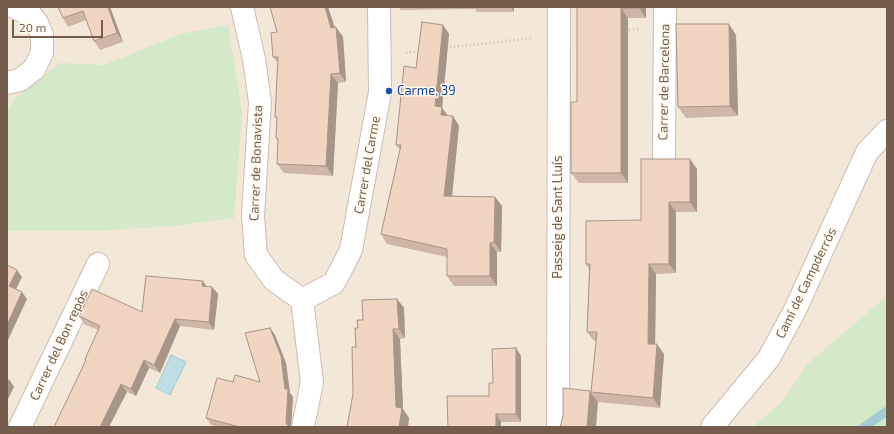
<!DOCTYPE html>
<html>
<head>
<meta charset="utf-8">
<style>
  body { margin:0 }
  #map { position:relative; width:894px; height:434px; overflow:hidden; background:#fbf5e9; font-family:"Exo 2",sans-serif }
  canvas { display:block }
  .frame { position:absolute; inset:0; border:8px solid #745d4d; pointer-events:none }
  .scale { position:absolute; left:12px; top:20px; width:91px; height:18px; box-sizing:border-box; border:2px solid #745d4d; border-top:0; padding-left:5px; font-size:12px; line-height:14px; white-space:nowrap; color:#745d4d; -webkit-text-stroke:3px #fef9ef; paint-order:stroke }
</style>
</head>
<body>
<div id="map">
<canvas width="894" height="434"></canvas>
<div class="frame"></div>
<div class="scale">20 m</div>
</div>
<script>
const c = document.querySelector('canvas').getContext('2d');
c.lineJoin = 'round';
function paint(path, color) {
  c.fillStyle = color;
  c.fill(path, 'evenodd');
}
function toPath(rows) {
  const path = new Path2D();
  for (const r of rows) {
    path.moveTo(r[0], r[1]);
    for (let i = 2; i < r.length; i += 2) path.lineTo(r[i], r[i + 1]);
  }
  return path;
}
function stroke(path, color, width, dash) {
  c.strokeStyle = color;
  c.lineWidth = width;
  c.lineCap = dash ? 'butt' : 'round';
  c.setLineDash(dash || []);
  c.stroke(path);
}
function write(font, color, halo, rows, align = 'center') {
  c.font = font + ' "Exo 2",sans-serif';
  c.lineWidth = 3;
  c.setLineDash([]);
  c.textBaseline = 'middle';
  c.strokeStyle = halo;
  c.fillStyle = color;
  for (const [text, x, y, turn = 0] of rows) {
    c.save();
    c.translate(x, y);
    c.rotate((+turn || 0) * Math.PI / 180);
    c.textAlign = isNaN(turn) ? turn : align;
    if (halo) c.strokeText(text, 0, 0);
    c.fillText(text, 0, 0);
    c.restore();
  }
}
paint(toPath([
  [7,7,887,7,887,296,808,363,782,401,763,419,752,427,7,427]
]), '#f3e7d7');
paint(toPath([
  [228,25,242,111,234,218,172,226,95,231,7,231,7,110,17,97,60,63,104,65,181,34],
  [887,296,887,427,752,427,763,419,782,401,808,363]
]), '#d4e9c7');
const water = toPath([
  [171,355,186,362,170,395,156,388,171,355]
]);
paint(water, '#bedde4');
stroke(water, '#a4ccd5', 1);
stroke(toPath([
  [864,427,887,411]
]), '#a4ccd5', 9);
const minor = toPath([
  [242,7,254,59,260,102,253,216,256,255,274,280,302,300],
  [7,83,20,80,34,69,42,53,42,35,37,23,31,15,14,7],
  [664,156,665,7],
  [302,300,334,283,351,250,380,92,379,7],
  [302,300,312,382,303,427],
  [20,427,98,264],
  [558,427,559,7],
  [712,427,769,358,795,310,867,152,887,131]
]);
stroke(minor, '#cdbdaf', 24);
stroke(toPath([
  [625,30,638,29],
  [446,48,532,38],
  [406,53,421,51]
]), '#d5b9a4', 2.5, [1, 3]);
stroke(minor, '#fff', 22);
paint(toPath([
  [58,7,110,7,123,42,100,50,94,41,86,20,68,27,63,18],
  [270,7,328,7,335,28,343,37,346,82,338,83,333,176,284,173,277,164,278,142,276,138,277,119,275,117,278,63,273,57,277,32],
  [399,7,514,7,514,12,477,12,475,9,401,10],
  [577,7,646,7,646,18,628,18,628,183,579,183,571,173,577,102],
  [443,25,449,34,442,108,448,116,453,116,459,126,452,196,495,197,502,206,501,252,497,252,497,286,454,286,447,276,447,257,387,244,381,234,400,150,396,145,416,68],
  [736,35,738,116,686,118,678,107],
  [697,169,697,212,676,212,676,273,656,274,655,344,664,354,660,408,598,402,591,392,596,341,594,341,587,332,589,269,586,264,641,220],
  [206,286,212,287,218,294,214,330,180,326,160,373,149,368,136,396,127,392,86,361,85,359,98,330,84,324,79,316,142,312],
  [397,299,404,308,405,338,400,339,403,409,409,418,408,427,347,427,353,394,358,328,363,320],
  [270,328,275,335,286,363,290,393,293,397,291,427,218,427,211,425,206,418,233,382,260,382],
  [516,348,521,356,521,422,501,422,501,427,448,427,489,396,493,383]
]), '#ceb7a7');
paint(toPath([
  [108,7,110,7,123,42,117,33],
  [325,7,328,7,337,35,336,27,343,37,346,82,340,73,331,28],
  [511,7,514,7,514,12],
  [639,7,646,7,646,18,639,8],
  [621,8,628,18,628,183,621,173],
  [729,24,736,35,738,116,730,106],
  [443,25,449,34,442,108,448,116,447,125,435,106],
  [331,74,338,83,333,176,326,166],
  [453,116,459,126,451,206,444,196],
  [690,159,697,169,697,212,690,202],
  [495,197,502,206,501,252,494,242],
  [669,202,676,212,676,273,669,264],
  [490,243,497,252,497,286,490,276],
  [649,264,656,274,655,354,648,344],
  [17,270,22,277,14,293,9,286],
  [203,281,208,289,202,286],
  [212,287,218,294,214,330,209,322],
  [22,292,27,299,7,342,7,325],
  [397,299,404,308,405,338,399,329],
  [175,319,180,326,160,373,154,365],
  [270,328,275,335,286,363,290,393,293,397,291,427,289,427,286,423],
  [393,329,400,339,403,409,409,418,408,427,399,427,396,407],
  [657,344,664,354,660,408,653,398],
  [516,348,521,356,521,422,516,414],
  [144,360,149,368,136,396,131,389],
  [9,379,14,387,7,401,7,383],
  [121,384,127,392,109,427,100,427],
  [590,391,598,402,596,427,587,427],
  [496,414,501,422,501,427,496,427]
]), '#a79588');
const building = toPath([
  [58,7,108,7,117,33,94,41,83,11,63,18,58,7],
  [270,7,325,7,331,28,336,27,340,73,331,74,326,166,277,164,278,139,276,138,277,117,275,117,278,57,273,57,271,33,277,32,270,7],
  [577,7,639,7,639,8,621,8,621,173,571,173,571,102,577,102,577,7],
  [422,22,443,25,435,106,442,107,441,115,453,116,444,196,495,197,494,242,490,243,490,276,447,276,447,249,381,234,401,145,396,145,404,66,416,68,422,22],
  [676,24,729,24,730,106,678,107,676,24],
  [641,159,690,159,690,202,669,202,669,264,649,264,648,344,657,344,653,398,591,392,597,332,587,332,590,264,586,264,586,221,641,220,641,159],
  [7,265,17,270,9,286,22,292,7,325,7,265],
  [146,276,203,281,202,286,212,287,209,322,175,319,154,365,144,360,131,389,121,384,100,427,54,427,86,360,85,359,100,326,79,316,92,289,142,312,146,276],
  [397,299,399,329,393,329,396,407,402,408,399,427,347,427,353,394,352,347,356,347,355,328,358,328,357,320,363,320,362,300,397,299],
  [270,328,281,356,285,389,288,389,286,423,289,427,240,427,206,418,217,378,233,382,235,375,260,382,245,333,270,328],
  [516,348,516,414,496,414,496,427,448,427,447,396,489,396,489,383,493,383,492,349,516,348],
  [563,388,590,391,587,427,560,427,563,416,563,388]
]);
paint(building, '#efd5c2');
stroke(building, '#a79588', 1);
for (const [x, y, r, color] of [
  [389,91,4,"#1a4fb4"]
]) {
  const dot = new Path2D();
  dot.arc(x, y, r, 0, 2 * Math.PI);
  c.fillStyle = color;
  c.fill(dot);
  stroke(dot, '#fef9ef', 1.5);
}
write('13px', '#745d4d', '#fef9ef', [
  ["Carrer de Barcelona",664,82,-89],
  ["Carrer de Bonavista",256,163,-88],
  ["Carrer del Carme",367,165,-80],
  ["Passeig de Sant Lluís",558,217,-90],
  ["Camí de Campderrós",806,283,-64],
  ["Carrer del Bon repòs",59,345,-65]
]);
write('13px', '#164399', '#fef9ef', [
  ["Carme, 39",397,91]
], 'left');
</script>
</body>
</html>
